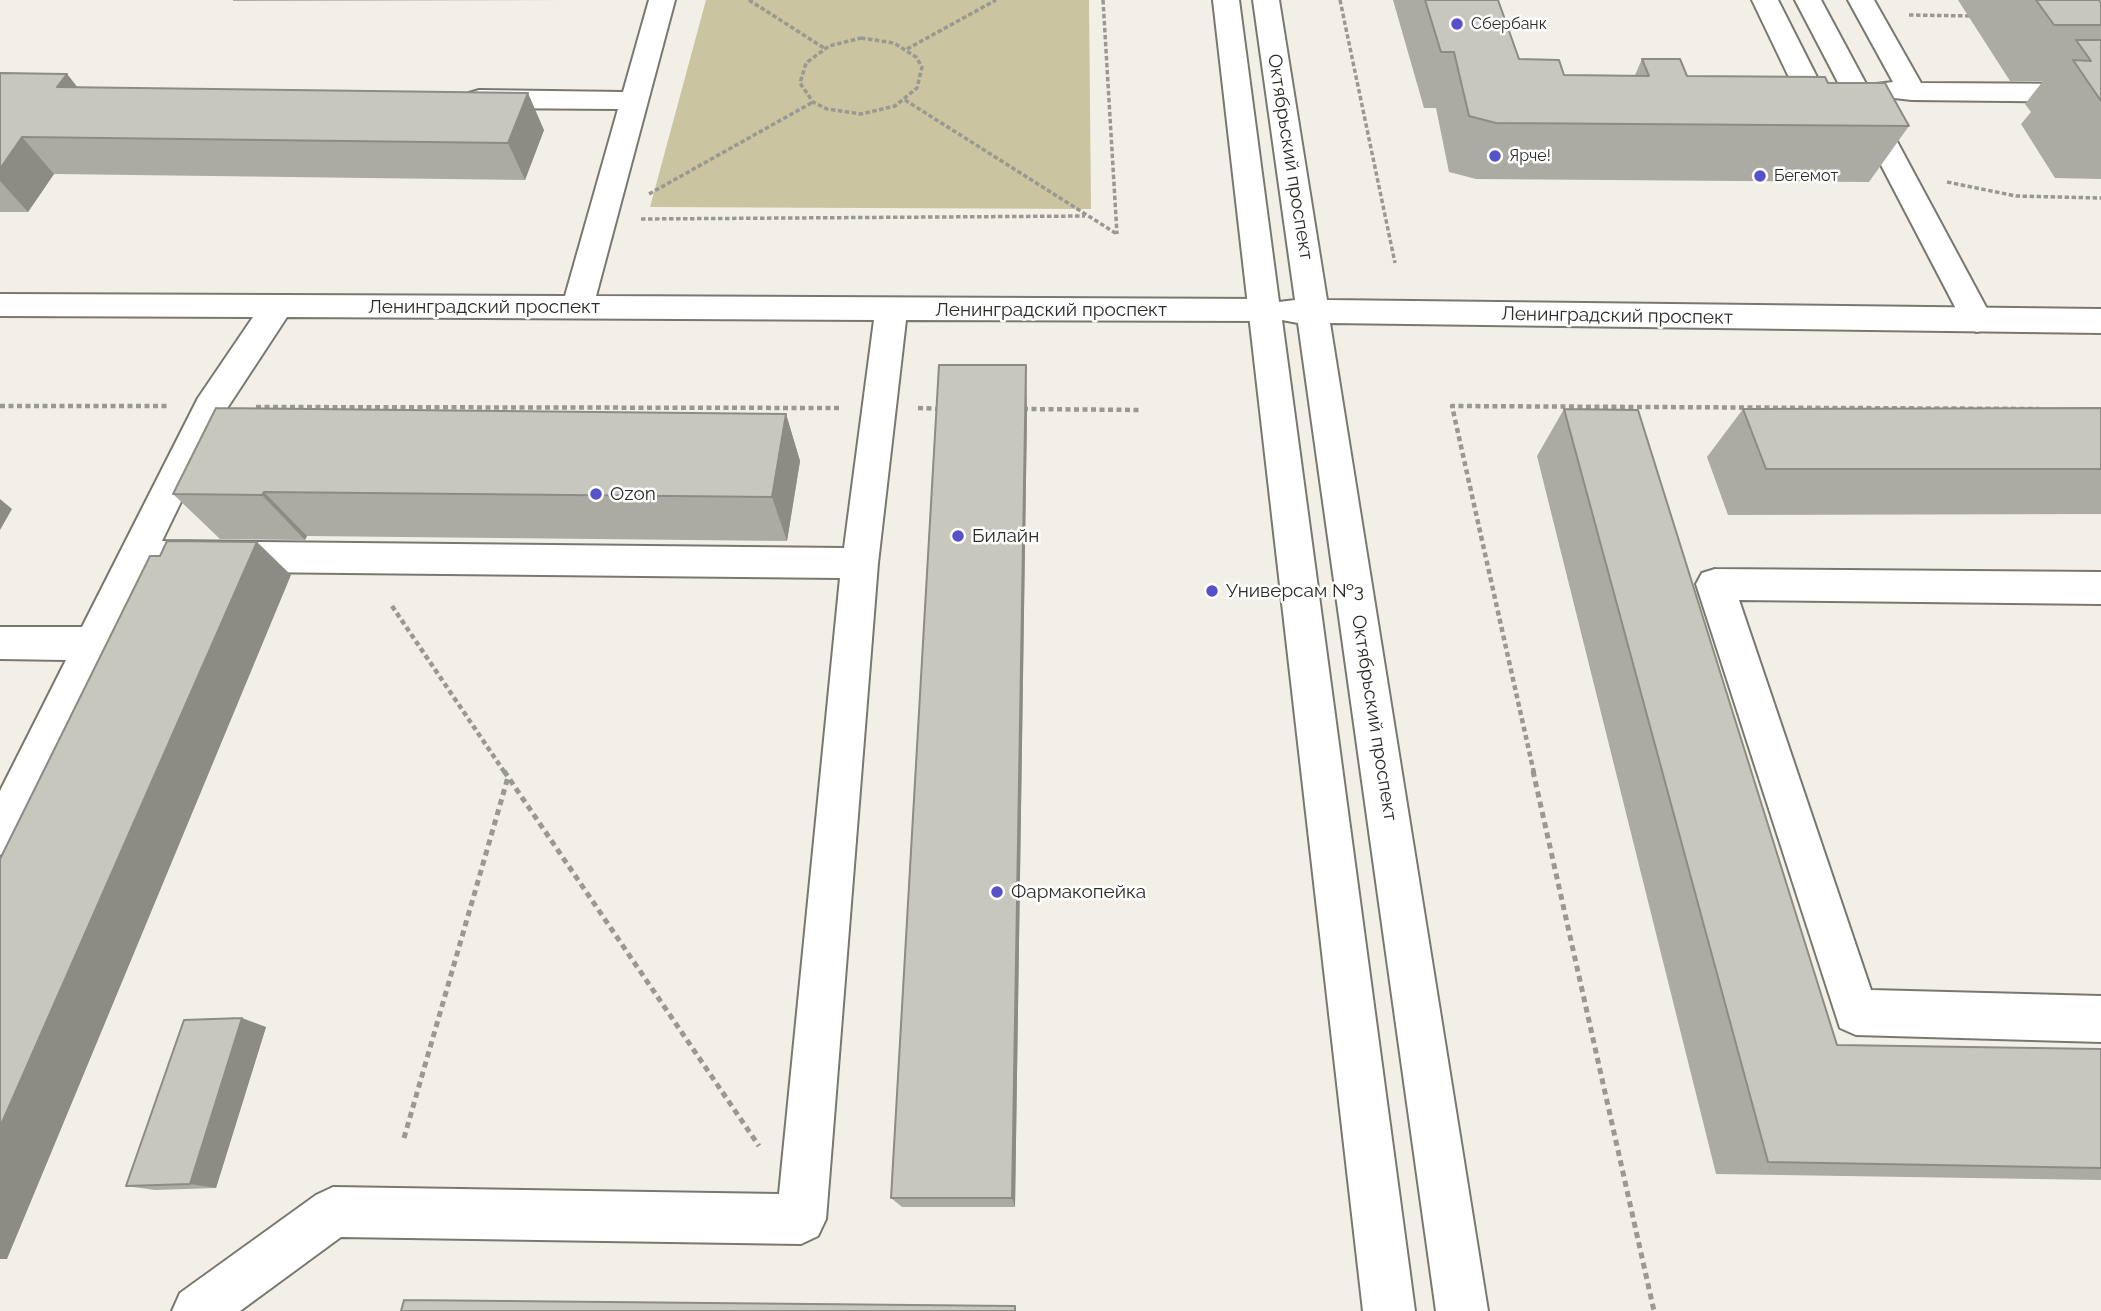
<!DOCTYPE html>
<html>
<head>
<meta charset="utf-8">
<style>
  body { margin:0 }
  canvas { display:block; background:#f2f0e6 }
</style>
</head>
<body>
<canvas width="2101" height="1311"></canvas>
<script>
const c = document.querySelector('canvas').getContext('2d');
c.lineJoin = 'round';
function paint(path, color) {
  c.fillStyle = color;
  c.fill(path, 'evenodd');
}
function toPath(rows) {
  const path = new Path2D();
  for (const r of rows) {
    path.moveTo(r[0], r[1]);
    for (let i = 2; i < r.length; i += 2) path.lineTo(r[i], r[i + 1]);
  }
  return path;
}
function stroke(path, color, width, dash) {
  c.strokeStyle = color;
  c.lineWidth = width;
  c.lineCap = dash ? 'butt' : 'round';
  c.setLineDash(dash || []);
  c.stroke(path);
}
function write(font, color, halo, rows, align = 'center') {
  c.font = font + ' Raleway,sans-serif';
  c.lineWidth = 5;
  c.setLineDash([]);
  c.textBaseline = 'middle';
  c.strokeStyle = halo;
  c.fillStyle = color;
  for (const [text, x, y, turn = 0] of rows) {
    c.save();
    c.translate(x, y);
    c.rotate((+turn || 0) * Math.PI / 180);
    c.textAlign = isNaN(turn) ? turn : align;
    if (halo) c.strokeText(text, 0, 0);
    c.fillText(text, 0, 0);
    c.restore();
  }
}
paint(toPath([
  [706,0,1089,0,1091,209,650,207]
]), '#cac4a1');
const minor = toPath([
  [649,0,675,0,596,296,1266,299,1277,302,1282,310,1277,318,1266,321,906,320,878,563,826,1219,818,1236,801,1244,341,1237,240,1311,172,1311,180,1293,316,1195,333,1187,779,1194,840,578,148,571,15,849,0,855,0,791,66,660,0,659,0,627,82,627,198,398,253,317,0,316,0,294,565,296,618,109,479,108,469,105,465,99,469,93,479,90,623,92,649,0],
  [287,317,874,320,844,548,162,541,224,413,287,317],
  [1752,0,1778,0,1830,103,1826,109,1816,112,1782,108,1778,102,1782,96,1797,94,1752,0],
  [1795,0,1821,0,1993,320,1988,328,1977,332,1966,328,1795,0],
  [1848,0,1874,0,1921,83,2101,84,2101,102,1912,100,1876,96,1872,90,1876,84,1893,82,1848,0],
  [1715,569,2101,572,2101,604,1739,600,1871,990,2101,996,2101,1042,1856,1035,1840,1028,1696,584,1702,573,1715,569]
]);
const major = toPath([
  [1213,0,1239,0,1279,302,1295,300,1253,0,1279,0,1327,300,2101,309,2101,333,1330,323,1488,1311,1436,1311,1298,323,1282,320,1415,1311,1363,1311,1213,0]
]);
stroke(minor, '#79786f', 4);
stroke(major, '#79786f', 4);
stroke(toPath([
  [749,0,824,48],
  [1103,0,1117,234],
  [1340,0,1395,263],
  [1909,15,1973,16],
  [861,38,894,43,916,57,922,67,917,88,895,106,861,114,827,109,813,102,800,83,806,63,829,46,861,38],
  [907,49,996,0],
  [905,100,1117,234],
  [1947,182,2016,196,2101,198],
  [649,194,813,102],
  [641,219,1085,216]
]), '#999891', 3.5, [4.5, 2.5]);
stroke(toPath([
  [0,406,167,406],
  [256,407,839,408],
  [918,408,941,409],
  [1023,409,1141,410],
  [392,606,505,773],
  [1534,773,1452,406,2039,409]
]), '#999891', 4.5, [5, 3.5]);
stroke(toPath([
  [504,771,759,1146],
  [1533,771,1654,1311],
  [404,1138,508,777]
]), '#999891', 5, [6, 4.5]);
paint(minor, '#fff');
paint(major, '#fff');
paint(toPath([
  [233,0,569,0,233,1],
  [1393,0,1498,0,1519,59,1564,75,1635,75,1642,59,1687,76,1828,83,1909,126,1869,182,1476,179,1449,172,1436,108,1424,108],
  [1958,0,2101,0,2099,0,2101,3,2101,179,2055,178,2021,124,2031,112,2025,104,2043,81,2010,81],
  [0,73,67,74,78,88,544,130,525,180,54,174,28,212,0,212],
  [2101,408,2101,514,1728,515,1707,457,1743,409],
  [1564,409,1837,1045,2101,1049,2101,1180,1716,1174,1537,456],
  [1027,413,1015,1207,902,1207,891,1198],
  [786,414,800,461,787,541,307,536,305,540,220,539,173,494],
  [266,1027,216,1188,155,1190,126,1186]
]), '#acaba3');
paint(toPath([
  [67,74,96,111,57,87],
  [528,93,544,130,525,180,508,143],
  [22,137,54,174,28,212,0,181,0,169],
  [1026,365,1027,413,1015,1207,1012,1198],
  [786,414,800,461,787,541,772,497],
  [264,492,307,536,305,540,262,495],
  [0,499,12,509,0,530],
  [257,542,291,575,7,1259,0,1259,0,1127],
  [242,1018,266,1027,216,1188,190,1184]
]), '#8c8b84');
const building = toPath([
  [1425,0,1498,0,1519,59,1559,60,1564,75,1649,76,1642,59,1680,59,1687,76,1825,77,1828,83,1885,83,1909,126,1496,123,1469,116,1454,52,1441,52,1425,0],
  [2036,0,2099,0,2101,3,2101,25,2054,25,2036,0],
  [2076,40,2101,40,2101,101,2073,60,2091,61,2076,40],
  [0,73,67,74,57,87,528,93,508,143,22,137,0,169,0,73],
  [939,365,1026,365,1012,1198,891,1198,939,365],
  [216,408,786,414,772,497,264,492,262,495,173,494,216,408],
  [2101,408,2101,469,1766,469,1743,409,2101,408],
  [1564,409,1638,410,1837,1045,2101,1049,2101,1168,1768,1162,1564,409],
  [167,541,257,542,0,1127,0,859,150,556,160,556,167,541],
  [242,1018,190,1184,126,1186,184,1020,242,1018],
  [404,1300,1015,1306,1015,1311,401,1311,404,1300]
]);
paint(building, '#c8c7bd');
stroke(building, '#8c8b84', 2);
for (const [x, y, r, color] of [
  [1457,24,7,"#5652c9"],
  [1495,156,7,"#5652c9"],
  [1760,176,7,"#5652c9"],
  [596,494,7,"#5652c9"],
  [958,536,7,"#5652c9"],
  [1212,591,7,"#5652c9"],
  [997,892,7,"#5652c9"]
]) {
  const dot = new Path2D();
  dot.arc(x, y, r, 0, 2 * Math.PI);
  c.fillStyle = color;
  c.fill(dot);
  stroke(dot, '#fff', 2.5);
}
write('16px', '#2d2c29', '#fff', [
  ["Сбербанк",1471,24],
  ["Ярче!",1509,156],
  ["Бегемот",1774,176]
], 'left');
write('19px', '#2d2c29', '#fff', [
  ["Октябрьский проспект",1290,157,81],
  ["Ленинградский проспект",484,307],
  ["Ленинградский проспект",1051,310],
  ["Ленинградский проспект",1617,316,1],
  ["Октябрьский проспект",1374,718,81]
]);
write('19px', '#2d2c29', '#fff', [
  ["Ozon",610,494],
  ["Билайн",972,536],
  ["Универсам №3",1226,591],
  ["Фармакопейка",1011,892]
], 'left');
</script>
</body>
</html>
